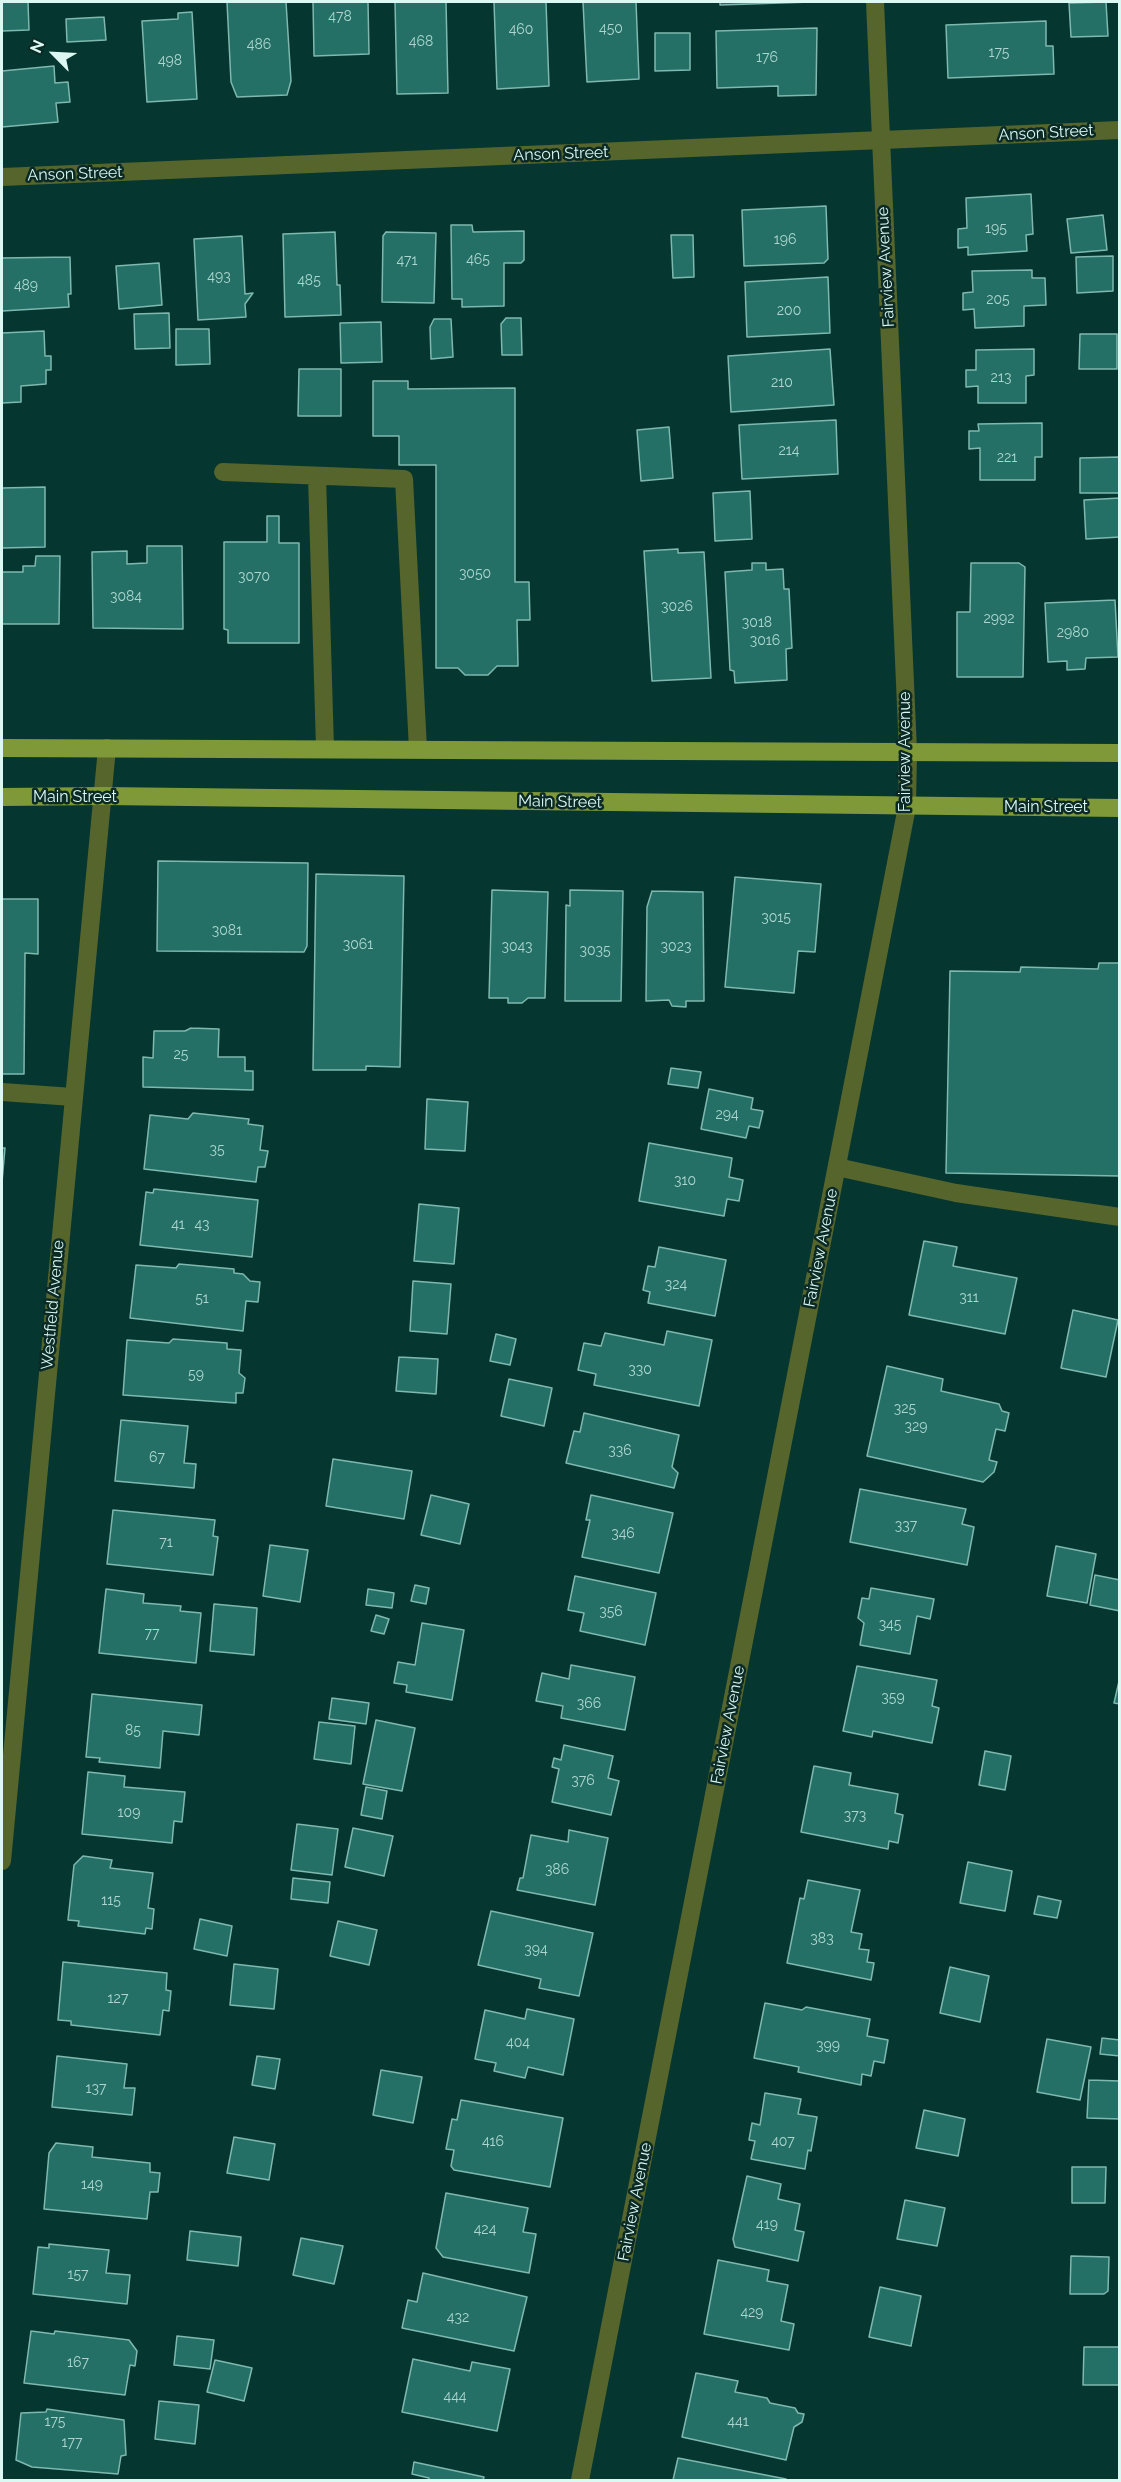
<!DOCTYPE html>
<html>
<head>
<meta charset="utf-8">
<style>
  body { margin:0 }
  #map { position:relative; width:1121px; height:2482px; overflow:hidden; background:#063630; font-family:Raleway,sans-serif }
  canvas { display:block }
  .frame { position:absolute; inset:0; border:3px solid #dbf8f2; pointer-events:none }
  .north { position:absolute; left:24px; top:24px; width:60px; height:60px; -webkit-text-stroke:4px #0b2a25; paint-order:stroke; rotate:294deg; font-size:16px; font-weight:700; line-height:24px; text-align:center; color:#dbf8f2 }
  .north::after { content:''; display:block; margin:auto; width:21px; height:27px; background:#dbf8f2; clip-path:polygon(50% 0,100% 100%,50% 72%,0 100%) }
</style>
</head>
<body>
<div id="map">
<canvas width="1121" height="2482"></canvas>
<div class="frame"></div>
<div class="north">N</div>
</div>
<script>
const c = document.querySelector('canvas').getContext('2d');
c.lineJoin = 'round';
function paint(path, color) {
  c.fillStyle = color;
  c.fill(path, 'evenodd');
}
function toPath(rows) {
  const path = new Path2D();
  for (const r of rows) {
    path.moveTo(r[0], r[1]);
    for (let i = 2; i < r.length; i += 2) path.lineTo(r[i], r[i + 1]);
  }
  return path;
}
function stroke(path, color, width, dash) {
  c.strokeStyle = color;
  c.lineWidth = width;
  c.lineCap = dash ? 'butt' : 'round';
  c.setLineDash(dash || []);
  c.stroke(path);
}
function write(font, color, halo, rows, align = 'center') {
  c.font = font + ' Raleway,sans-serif';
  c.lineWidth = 5;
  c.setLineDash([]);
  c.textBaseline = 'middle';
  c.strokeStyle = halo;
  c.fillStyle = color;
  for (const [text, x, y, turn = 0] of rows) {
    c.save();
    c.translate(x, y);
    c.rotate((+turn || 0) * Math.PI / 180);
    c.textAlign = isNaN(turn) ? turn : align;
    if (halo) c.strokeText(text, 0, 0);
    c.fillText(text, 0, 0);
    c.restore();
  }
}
const building = toPath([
  [2,2,28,2,29,30,2,31,2,2],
  [227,2,286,2,291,81,287,95,237,97,231,82,227,2],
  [313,2,368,2,369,54,314,56,313,2],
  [395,2,446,2,448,93,397,94,395,2],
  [494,2,546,2,549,86,497,89,494,2],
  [583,2,636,2,639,79,587,82,583,2],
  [720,2,811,2,720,5,720,2],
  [1106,2,1108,36,1071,37,1069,3,1106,2],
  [192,12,197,99,147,102,142,21,178,19,178,13,192,12],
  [104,17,106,40,67,42,66,19,104,17],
  [1046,21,1046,46,1053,46,1054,74,948,78,946,25,1046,21],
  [817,28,816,95,778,96,778,86,717,88,716,31,817,28],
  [655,33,690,33,690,70,655,71,655,33],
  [54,66,55,83,68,82,70,102,56,103,58,122,2,127,2,71,54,66],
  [1031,194,1033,234,1026,235,1027,251,968,255,968,247,958,248,958,229,967,228,966,198,1031,194],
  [826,206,828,259,824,263,744,266,742,210,826,206],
  [1103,215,1107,250,1071,253,1067,219,1103,215],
  [451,225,472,225,473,232,524,231,524,260,521,263,504,263,504,306,462,307,462,299,452,299,451,225],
  [335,232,337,285,340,285,341,315,285,317,283,234,335,232],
  [386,232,436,233,434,303,382,302,383,236,386,232],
  [671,235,693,235,694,277,673,278,671,235],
  [242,236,245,294,253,293,245,304,246,317,198,320,194,239,242,236],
  [1113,256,1113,291,1077,293,1076,257,1113,256],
  [70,257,71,294,68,294,69,307,2,311,2,258,70,257],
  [159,263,162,305,119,309,116,266,159,263],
  [1032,270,1032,278,1045,278,1046,305,1024,306,1024,326,975,328,974,309,963,310,963,293,973,292,972,271,1032,270],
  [828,277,830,333,747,337,745,282,828,277],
  [169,313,170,348,135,349,134,314,169,313],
  [506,318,521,318,522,355,502,355,501,324,506,318],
  [434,319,451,319,453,357,431,359,430,327,434,319],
  [381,322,382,362,341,363,340,323,381,322],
  [176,329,209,329,210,364,176,365,176,329],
  [44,331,45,356,51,356,51,370,46,370,46,384,21,386,21,402,2,403,2,333,44,331],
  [1080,334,1117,334,1117,369,1079,369,1080,334],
  [830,349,834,405,731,412,728,356,830,349],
  [1034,349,1034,375,1026,376,1026,403,978,403,978,386,966,387,966,370,976,370,976,350,1034,349],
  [299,369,341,369,341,416,298,416,299,369],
  [373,381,408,381,408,389,515,388,515,582,529,582,530,620,517,620,518,666,497,666,488,675,465,675,458,668,436,668,436,465,399,465,399,436,373,436,373,381],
  [836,420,838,474,742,479,739,425,836,420],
  [1042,423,1042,457,1035,457,1035,480,980,480,980,448,969,449,969,431,979,431,978,424,1042,423],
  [669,427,673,478,641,481,637,430,669,427],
  [1120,457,1120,493,1080,493,1080,458,1120,457],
  [45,487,45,547,2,548,2,488,45,487],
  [750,491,752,539,715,541,713,493,750,491],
  [1120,498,1120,537,1086,539,1084,500,1120,498],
  [267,516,279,516,279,543,299,543,299,643,228,643,228,630,224,629,224,542,267,542,267,516],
  [147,546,182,546,183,629,93,628,92,552,127,551,127,564,147,563,147,546],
  [678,549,678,553,704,552,711,678,652,681,644,551,678,549],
  [36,556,60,556,59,624,2,624,2,572,23,572,23,566,35,566,36,556],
  [752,563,766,563,766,570,783,569,784,589,789,589,792,648,786,649,787,680,735,683,734,671,730,670,725,572,752,570,752,563],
  [971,563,1019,563,1025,567,1023,677,957,677,957,612,970,612,971,563],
  [1115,600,1118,657,1086,658,1085,669,1067,670,1067,661,1048,662,1045,603,1115,600],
  [158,861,308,863,307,946,304,952,157,951,158,861],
  [316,874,404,876,400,1067,366,1066,366,1070,313,1070,316,874],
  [735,877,821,884,815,952,798,951,794,993,725,987,735,877],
  [492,890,548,892,545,998,528,998,522,1003,508,1003,508,998,489,998,492,890],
  [570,890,623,891,621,1001,565,1001,566,905,570,906,570,890],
  [652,891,703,892,704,1001,686,1001,686,1007,672,1006,669,1000,646,1001,647,907,652,891],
  [2,899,38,899,38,954,25,953,24,1074,2,1074,2,899],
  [1099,963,1120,963,1120,1176,946,1173,950,971,1020,972,1021,967,1098,969,1099,963],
  [191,1028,219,1029,218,1057,245,1057,245,1071,253,1071,253,1090,143,1087,143,1057,153,1058,154,1031,185,1031,191,1028],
  [671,1068,701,1072,698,1088,668,1084,671,1068],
  [709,1089,753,1098,751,1109,763,1111,759,1128,749,1126,746,1138,701,1129,709,1089],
  [427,1099,468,1102,465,1151,425,1149,427,1099],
  [193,1113,249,1119,248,1124,263,1126,260,1150,268,1151,265,1167,258,1167,256,1182,144,1169,150,1115,188,1119,193,1113],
  [649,1143,732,1158,729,1177,743,1180,739,1201,727,1199,724,1216,639,1201,649,1143],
  [2,1148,5,1148,2,1182,2,1148],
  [154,1189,258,1200,252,1257,140,1245,146,1192,153,1193,154,1189],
  [419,1204,459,1208,454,1264,414,1261,419,1204],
  [924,1241,957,1247,953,1266,1017,1278,1005,1334,909,1315,924,1241],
  [659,1247,726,1260,715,1316,648,1303,650,1292,643,1290,648,1266,655,1267,659,1247],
  [179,1264,234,1269,234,1273,243,1274,250,1281,260,1282,258,1302,246,1301,243,1331,130,1318,136,1265,176,1268,179,1264],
  [413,1281,451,1284,447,1334,410,1331,413,1281],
  [1073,1310,1118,1320,1106,1377,1061,1368,1073,1310],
  [667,1331,712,1340,699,1406,594,1385,596,1374,578,1370,584,1343,601,1346,605,1333,664,1345,667,1331],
  [496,1334,516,1339,510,1365,490,1361,496,1334],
  [173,1339,227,1343,227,1349,241,1350,239,1373,245,1378,243,1393,236,1393,236,1403,123,1395,127,1340,169,1343,173,1339],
  [399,1357,438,1359,436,1394,396,1391,399,1357],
  [887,1366,943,1379,941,1391,999,1404,1002,1411,1009,1413,1005,1431,996,1429,989,1460,997,1462,994,1472,983,1482,867,1456,887,1366],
  [509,1379,552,1388,544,1426,501,1416,509,1379],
  [584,1413,679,1435,672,1467,678,1473,674,1488,566,1463,574,1431,580,1432,584,1413],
  [121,1420,188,1426,184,1463,196,1464,194,1488,115,1481,121,1420],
  [333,1459,412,1471,404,1519,326,1506,333,1459],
  [860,1489,966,1509,962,1524,974,1527,967,1565,850,1542,860,1489],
  [431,1495,469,1504,460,1544,421,1535,431,1495],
  [591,1495,673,1513,659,1573,582,1557,590,1520,586,1520,591,1495],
  [113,1510,215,1520,213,1536,218,1537,213,1575,107,1564,113,1510],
  [270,1545,308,1550,300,1602,263,1596,270,1545],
  [1056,1546,1096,1554,1087,1603,1047,1596,1056,1546],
  [1095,1575,1120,1580,1120,1611,1090,1605,1095,1575],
  [575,1576,656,1593,645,1645,580,1631,584,1613,568,1610,575,1576],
  [415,1585,429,1588,426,1604,411,1601,415,1585],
  [871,1588,934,1599,930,1619,917,1616,910,1654,860,1645,864,1623,858,1618,862,1598,869,1599,871,1588],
  [106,1589,144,1594,143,1603,181,1606,180,1611,201,1613,196,1663,99,1653,106,1589],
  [368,1589,394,1593,392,1608,366,1605,368,1589],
  [214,1604,257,1608,254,1655,210,1651,214,1604],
  [376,1615,389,1619,384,1634,371,1631,376,1615],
  [422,1623,464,1630,452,1700,406,1692,407,1685,394,1683,398,1662,415,1665,422,1623],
  [571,1665,635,1677,625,1730,561,1718,563,1706,536,1701,542,1673,569,1679,571,1665],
  [857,1666,937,1680,932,1706,939,1708,932,1743,873,1731,872,1737,843,1731,857,1666],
  [1120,1677,1120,1704,1114,1703,1120,1677],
  [92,1694,202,1705,199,1735,163,1731,160,1768,99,1762,100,1758,86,1757,92,1694],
  [332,1698,369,1703,366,1724,329,1719,332,1698],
  [376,1720,415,1728,402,1791,363,1784,376,1720],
  [319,1722,355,1726,351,1764,314,1759,319,1722],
  [564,1745,613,1756,608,1778,619,1781,611,1815,552,1802,559,1769,552,1767,554,1758,561,1760,564,1745],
  [985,1751,1011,1756,1005,1790,979,1785,985,1751],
  [814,1766,851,1773,849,1785,898,1794,895,1813,903,1815,898,1843,889,1841,888,1849,801,1832,814,1766],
  [88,1772,125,1776,124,1787,185,1792,182,1822,174,1821,172,1843,82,1834,88,1772],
  [366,1787,387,1791,382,1819,361,1815,366,1787],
  [297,1824,338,1829,332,1875,291,1870,297,1824],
  [353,1828,393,1836,384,1876,345,1867,353,1828],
  [569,1830,608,1838,595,1905,517,1890,520,1878,523,1878,531,1835,568,1842,569,1830],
  [83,1856,112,1860,110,1868,153,1873,148,1908,154,1909,152,1929,146,1928,145,1934,78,1926,79,1921,68,1920,74,1865,83,1856],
  [968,1862,1012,1871,1005,1911,960,1903,968,1862],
  [293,1878,330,1882,328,1903,291,1899,293,1878],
  [808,1880,860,1890,851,1932,862,1934,859,1949,869,1950,867,1962,874,1963,871,1980,787,1963,800,1898,804,1899,808,1880],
  [1038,1896,1061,1901,1057,1918,1034,1914,1038,1896],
  [491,1911,593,1933,579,1996,539,1988,541,1979,478,1965,491,1911],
  [200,1919,232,1926,227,1956,194,1949,200,1919],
  [338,1921,377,1930,369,1965,330,1956,338,1921],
  [63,1962,167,1973,166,1990,171,1991,169,2011,163,2010,160,2035,71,2025,71,2021,58,2020,63,1962],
  [234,1964,278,1969,274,2009,230,2005,234,1964],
  [950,1967,989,1976,980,2022,940,2013,950,1967],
  [765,2003,802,2010,806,2007,870,2019,867,2036,888,2040,884,2063,874,2061,871,2076,862,2074,861,2085,798,2072,799,2067,754,2058,765,2003],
  [527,2009,574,2019,563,2075,528,2067,525,2078,494,2071,496,2063,475,2059,485,2010,525,2019,527,2009],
  [1102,2038,1120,2040,1120,2056,1100,2054,1102,2038],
  [1047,2039,1091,2047,1080,2100,1037,2092,1047,2039],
  [57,2056,127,2064,124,2088,135,2088,132,2115,52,2107,57,2056],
  [257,2056,280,2059,275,2089,252,2085,257,2056],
  [381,2070,422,2077,413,2123,373,2115,381,2070],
  [1089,2080,1120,2081,1120,2119,1087,2118,1089,2080],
  [765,2093,801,2099,798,2114,817,2117,811,2151,808,2150,805,2169,751,2159,755,2141,749,2140,752,2123,760,2125,765,2093],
  [461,2100,563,2118,550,2187,454,2170,451,2166,454,2150,446,2149,452,2119,457,2120,461,2100],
  [924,2110,965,2119,958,2156,916,2148,924,2110],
  [234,2137,275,2144,269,2180,227,2173,234,2137],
  [56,2143,93,2147,92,2157,150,2163,150,2172,160,2173,158,2192,150,2192,147,2219,44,2209,49,2153,56,2143],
  [1072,2167,1106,2167,1105,2203,1072,2203,1072,2167],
  [747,2176,781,2184,778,2199,800,2204,795,2230,804,2232,798,2261,735,2247,733,2239,747,2176],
  [446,2193,528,2208,523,2232,536,2234,529,2273,443,2257,436,2248,446,2193],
  [905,2200,945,2208,937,2246,897,2239,905,2200],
  [190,2231,241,2237,238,2266,187,2260,190,2231],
  [301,2238,343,2246,334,2284,293,2275,301,2238],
  [49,2244,109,2250,106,2273,130,2275,127,2304,33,2294,38,2247,49,2248,49,2244],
  [1071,2256,1109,2257,1108,2291,1104,2294,1070,2294,1071,2256],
  [718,2260,769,2270,767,2281,788,2285,781,2321,794,2324,789,2350,704,2334,718,2260],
  [423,2273,527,2297,514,2351,402,2328,408,2300,417,2302,423,2273],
  [880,2287,921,2296,911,2346,869,2337,880,2287],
  [31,2331,54,2334,55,2331,129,2340,137,2351,135,2366,130,2365,125,2395,24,2383,31,2331],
  [177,2336,214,2340,210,2369,174,2365,177,2336],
  [1084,2347,1120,2347,1120,2385,1083,2385,1084,2347],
  [413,2359,470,2371,472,2362,510,2369,497,2431,402,2412,413,2359],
  [215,2360,252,2368,244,2401,207,2392,215,2360],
  [696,2373,738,2381,735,2392,767,2398,770,2403,795,2408,798,2413,804,2414,802,2422,794,2427,786,2460,682,2437,696,2373],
  [159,2401,199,2405,195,2444,155,2439,159,2401],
  [47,2409,124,2420,126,2455,121,2456,118,2474,32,2467,16,2460,21,2413,46,2412,47,2409],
  [678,2458,786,2479,786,2480,673,2480,678,2458],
  [414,2462,484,2477,483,2480,429,2480,429,2478,412,2474,414,2462]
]);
paint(building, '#247066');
stroke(building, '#7fb8ae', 1.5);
stroke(toPath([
  [223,472,404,479,418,749],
  [317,476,325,748],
  [2,1092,73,1097],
  [837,1167,956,1193,1120,1217]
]), '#56652c', 18);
stroke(toPath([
  [2,177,1120,130],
  [580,2480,907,807,908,751,875,2]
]), '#56652c', 18);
stroke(toPath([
  [2,1861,107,748]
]), '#56652c', 18);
stroke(toPath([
  [2,748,1120,753],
  [2,797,103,796,1120,808]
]), '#809938', 18);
write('14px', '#add6cf', null, [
  ["478",340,17],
  ["450",611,29],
  ["460",521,30],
  ["468",421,42],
  ["486",259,45],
  ["175",999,53],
  ["176",767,58],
  ["498",170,61],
  ["195",996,229],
  ["196",785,240],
  ["465",478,260],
  ["471",407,261],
  ["493",219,277],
  ["485",309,281],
  ["489",26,286],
  ["205",998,300],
  ["200",789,311],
  ["213",1001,378],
  ["210",782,383],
  ["214",789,451],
  ["221",1007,458],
  ["3050",475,574],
  ["3070",254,577],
  ["3084",126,597],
  ["3026",677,607],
  ["2992",999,619],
  ["3018",757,623],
  ["2980",1073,633],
  ["3016",765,641],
  ["3015",776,918],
  ["3081",227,931],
  ["3061",358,945],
  ["3043",517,947],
  ["3023",676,947],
  ["3035",595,951],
  ["25",181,1055],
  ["294",727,1115],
  ["35",217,1150],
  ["310",685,1181],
  ["41",178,1225],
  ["43",202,1225],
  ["324",676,1285],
  ["311",969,1298],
  ["51",202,1299],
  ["330",640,1370],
  ["59",196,1375],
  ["325",905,1409],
  ["329",916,1427],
  ["336",620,1451],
  ["67",157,1458],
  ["337",906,1526],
  ["346",623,1534],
  ["71",166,1543],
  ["356",611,1612],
  ["345",890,1625],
  ["77",152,1634],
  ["359",893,1698],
  ["366",589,1704],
  ["85",133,1731],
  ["376",583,1781],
  ["109",129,1813],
  ["373",855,1816],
  ["386",557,1870],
  ["115",111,1901],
  ["383",822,1939],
  ["394",536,1950],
  ["127",118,1999],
  ["404",518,2043],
  ["399",828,2046],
  ["137",96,2089],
  ["416",493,2142],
  ["407",783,2142],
  ["149",92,2185],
  ["419",767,2225],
  ["424",485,2230],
  ["157",78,2275],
  ["429",752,2313],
  ["432",458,2318],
  ["167",78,2363],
  ["444",455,2397],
  ["175",55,2422],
  ["441",738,2422],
  ["177",72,2443]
]);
write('16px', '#dbf8f2', '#0b2a25', [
  ["Anson Street",1046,133,-3],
  ["Anson Street",561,154,-2],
  ["Anson Street",75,174,-2],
  ["Fairview Avenue",886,267,-93],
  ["Fairview Avenue",905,752,-90],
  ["Main Street",75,797],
  ["Main Street",560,802,1],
  ["Main Street",1046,807],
  ["Fairview Avenue",821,1248,-79],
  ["Westfield Avenue",53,1305,-85],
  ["Fairview Avenue",728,1725,-79],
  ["Fairview Avenue",635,2202,-79]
]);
</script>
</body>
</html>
